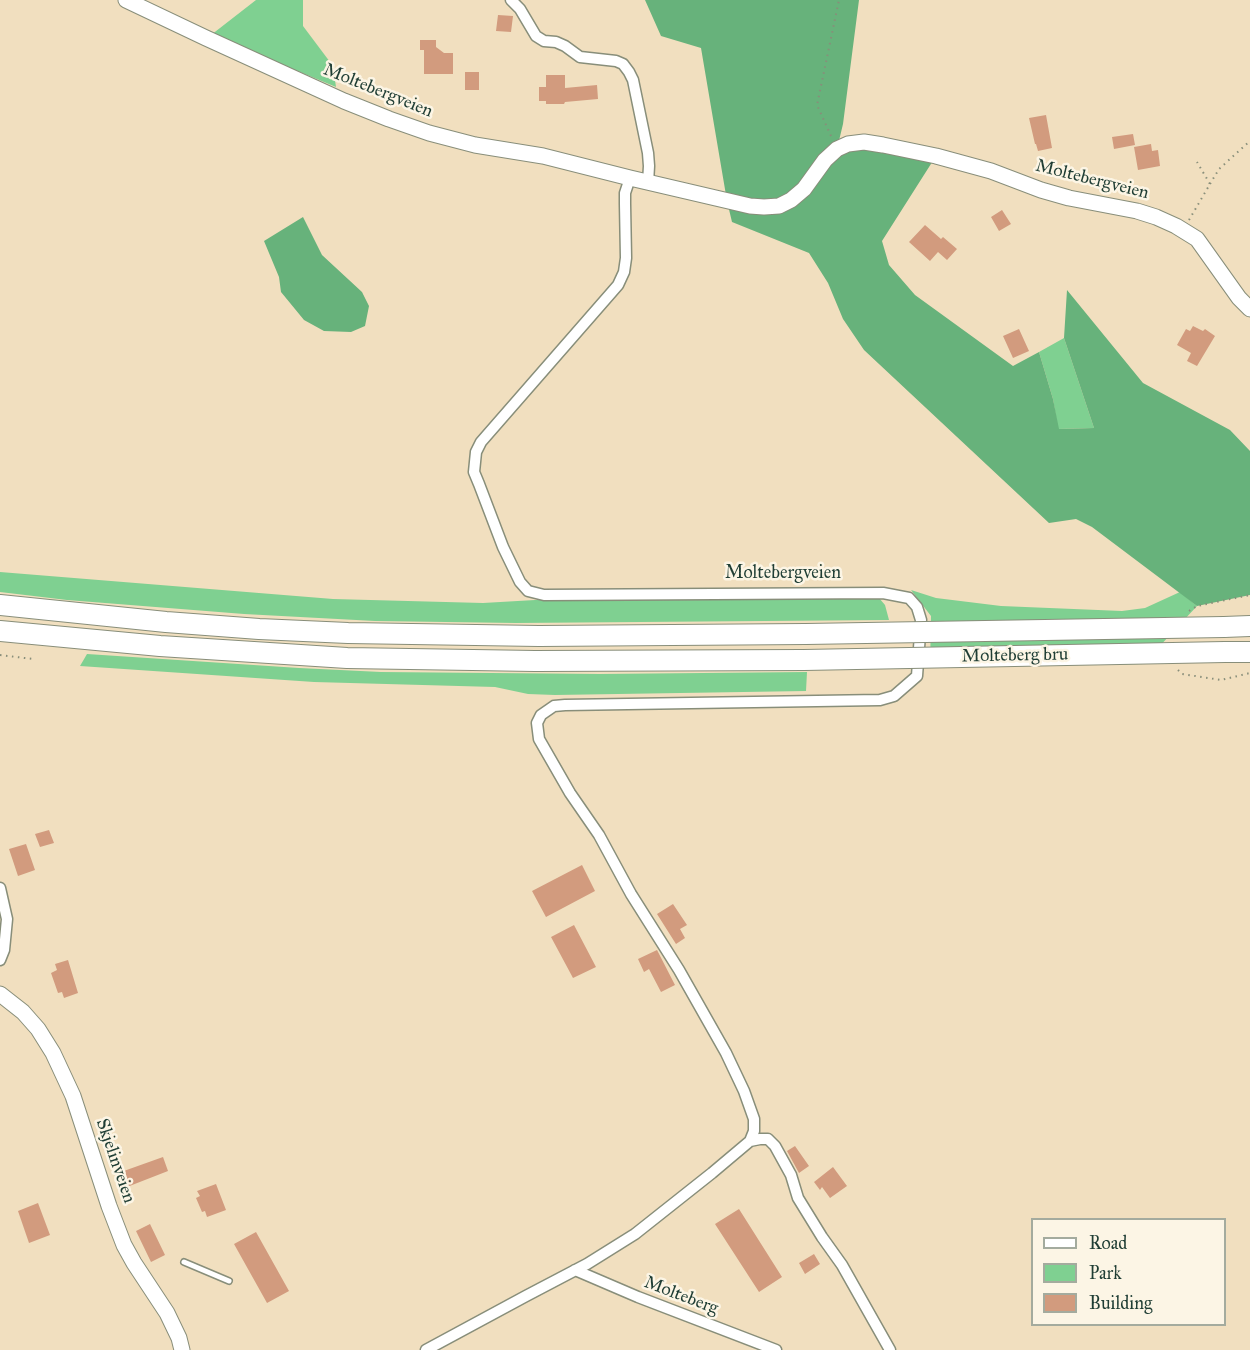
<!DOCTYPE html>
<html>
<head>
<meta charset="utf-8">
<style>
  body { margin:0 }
  #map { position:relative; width:1250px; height:1350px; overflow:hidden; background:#f1dfbf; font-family:"IM FELL Great Primer",serif }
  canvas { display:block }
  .legend { position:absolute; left:1031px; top:1218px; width:195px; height:108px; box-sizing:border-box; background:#fcf5e5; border:2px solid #a4ab9e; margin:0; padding:8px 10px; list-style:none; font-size:18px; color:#1f3d34 }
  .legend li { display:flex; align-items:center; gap:12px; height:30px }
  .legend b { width:30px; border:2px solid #a4ab9e }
</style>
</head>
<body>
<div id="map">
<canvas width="1250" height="1350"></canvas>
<ul class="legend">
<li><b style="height:8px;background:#fff"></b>Road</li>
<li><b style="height:16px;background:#7fd091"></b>Park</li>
<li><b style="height:16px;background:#d29b7e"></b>Building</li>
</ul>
</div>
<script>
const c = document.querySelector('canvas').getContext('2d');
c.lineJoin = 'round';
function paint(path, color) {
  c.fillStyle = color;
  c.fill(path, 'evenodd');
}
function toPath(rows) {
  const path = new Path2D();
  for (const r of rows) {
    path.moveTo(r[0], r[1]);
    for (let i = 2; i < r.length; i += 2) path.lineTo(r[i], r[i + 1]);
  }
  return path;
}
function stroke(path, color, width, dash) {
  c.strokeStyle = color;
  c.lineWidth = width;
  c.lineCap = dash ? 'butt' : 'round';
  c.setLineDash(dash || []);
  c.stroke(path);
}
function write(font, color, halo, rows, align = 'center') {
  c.font = font + ' "IM FELL Great Primer",serif';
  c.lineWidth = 5;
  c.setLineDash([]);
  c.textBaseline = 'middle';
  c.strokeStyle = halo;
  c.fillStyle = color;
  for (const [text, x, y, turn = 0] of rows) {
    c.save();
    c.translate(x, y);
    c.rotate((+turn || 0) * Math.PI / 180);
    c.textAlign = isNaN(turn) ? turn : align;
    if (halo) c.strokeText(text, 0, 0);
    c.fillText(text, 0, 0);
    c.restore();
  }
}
paint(toPath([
  [256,0,303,0,303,26,333,66,336,87,211,35],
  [1064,338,1094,428,1058,429,1053,399,1039,352],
  [0,572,333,599,483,603,535,600,879,598,885,605,889,620,516,623,375,621,244,614,67,600,0,592],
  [911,590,936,598,1001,606,1122,611,1145,608,1180,592,1197,606,1143,664,930,667,931,616],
  [87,654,299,668,381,672,600,674,807,672,806,691,555,695,528,694,495,687,314,682,80,666]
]), '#7fd091');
paint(toPath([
  [645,0,859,0,843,124,837,149,848,144,936,156,882,241,889,265,915,295,1013,366,1039,352,1053,399,1059,429,1094,428,1064,338,1067,290,1143,383,1230,430,1250,451,1250,595,1197,606,1092,527,1076,519,1049,523,864,350,843,319,828,283,809,253,732,222,727,201,701,48,661,36],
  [303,217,322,255,362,292,369,306,365,326,351,332,324,331,304,320,281,292,279,277,264,241]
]), '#67b27b');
paint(toPath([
  [498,15,513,16,511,32,496,31],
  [420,40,436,40,436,47,444,53,453,53,453,74,424,74,424,50,420,50],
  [465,72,479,72,479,90,465,90],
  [546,75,565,75,565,88,597,85,598,99,565,102,564,104,546,104,546,101,539,101,539,87,546,87],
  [1046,115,1052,148,1038,151,1036,144,1035,144,1029,118],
  [1133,134,1135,145,1114,149,1112,137],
  [1151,144,1152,151,1158,150,1160,166,1138,170,1134,147],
  [1002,210,1011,224,999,231,991,217],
  [925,225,941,239,943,237,957,249,947,260,938,252,930,261,909,242],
  [1193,326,1203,331,1205,329,1215,336,1197,366,1187,361,1191,353,1177,345,1186,329,1190,331],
  [1019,329,1029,351,1013,358,1003,336],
  [49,830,54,843,40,847,35,834],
  [26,844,35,870,18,876,9,849],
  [582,865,595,891,546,917,532,891],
  [673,904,687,925,680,929,685,938,676,944,657,914],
  [574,925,596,967,573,978,551,937],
  [657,950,675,985,661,992,649,969,644,972,638,959],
  [68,960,78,993,64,998,62,992,58,993,51,973,57,970,55,964],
  [795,1146,809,1166,799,1173,787,1151],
  [163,1157,168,1171,127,1187,121,1172],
  [833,1167,847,1186,830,1198,822,1187,820,1190,814,1182],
  [216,1184,226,1210,207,1217,205,1211,202,1212,196,1198,200,1196,197,1191],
  [38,1203,50,1235,29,1243,18,1211],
  [739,1209,782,1277,759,1292,715,1224],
  [150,1224,165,1255,151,1262,136,1231],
  [256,1232,289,1291,267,1303,234,1244],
  [814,1254,820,1264,805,1274,799,1263]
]), '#d29b7e');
const lane = toPath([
  [184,1262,229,1281]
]);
const street = toPath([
  [511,0,520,9,536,36,544,41,556,42,565,46,580,57,616,61,623,64,629,72,633,80,648,153,649,166,648,183],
  [0,888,7,919,4,950,0,960],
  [750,1141,760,1139,768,1139,775,1146,791,1175,798,1198,822,1237,842,1265,890,1350],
  [575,1270,638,1297,776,1350],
  [426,1350,526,1296,587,1264,635,1234,712,1173,750,1141,754,1131,754,1119,744,1091,726,1053,679,970,631,894,599,835,570,793,539,739,537,723,541,715,554,706,565,705,880,700,894,696,917,676,921,620,917,607,909,598,883,593,544,595,528,591,520,582,503,547,479,484,474,472,476,452,481,442,618,285,624,272,626,258,625,204,625,193,630,178]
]);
const secondary = toPath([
  [126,0,206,38,344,101,389,119,429,133,475,145,543,156,630,178,750,206,764,207,779,206,791,200,804,189,825,160,837,149,848,144,864,142,883,145,936,156,991,171,1041,190,1069,198,1137,211,1156,217,1176,226,1197,239,1239,298,1250,309],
  [0,994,23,1012,38,1029,53,1053,73,1096,109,1206,124,1245,134,1263,167,1313,179,1338,182,1350]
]);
const highway = toPath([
  [0,605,166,622,259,629,348,633,539,636,806,634],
  [1224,627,1250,626],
  [0,631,160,646,347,658,535,661,804,660],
  [1225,652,1250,652]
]);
stroke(lane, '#888e7a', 8);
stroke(street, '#888e7a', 13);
stroke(secondary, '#888e7a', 17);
stroke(highway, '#888e7a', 22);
stroke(toPath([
  [831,136,817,105,839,0],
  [1210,184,1219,169,1250,141],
  [1189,220,1210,184,1197,162],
  [1189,611,1197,606,1250,595],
  [0,655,33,659],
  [1178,670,1182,674,1221,680,1250,673]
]), '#888e7a', 2, [1.5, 4.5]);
stroke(lane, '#fff', 5);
stroke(street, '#fff', 10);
stroke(secondary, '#fff', 15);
stroke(highway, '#fff', 20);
const highwayBridge = toPath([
  [806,634,1224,627],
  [804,660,1225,652]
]);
stroke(highwayBridge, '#888e7a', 22, []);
stroke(highwayBridge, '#fff', 20);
write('18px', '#1f3d34', '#fcf5e5', [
  ["Moltebergveien",378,91,22],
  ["Moltebergveien",1092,180,14],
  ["Moltebergveien",783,574],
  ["Molteberg bru",1015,656,-1],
  ["Skjelinveien",115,1161,71],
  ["Molteberg",681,1296,21]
]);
</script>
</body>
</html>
